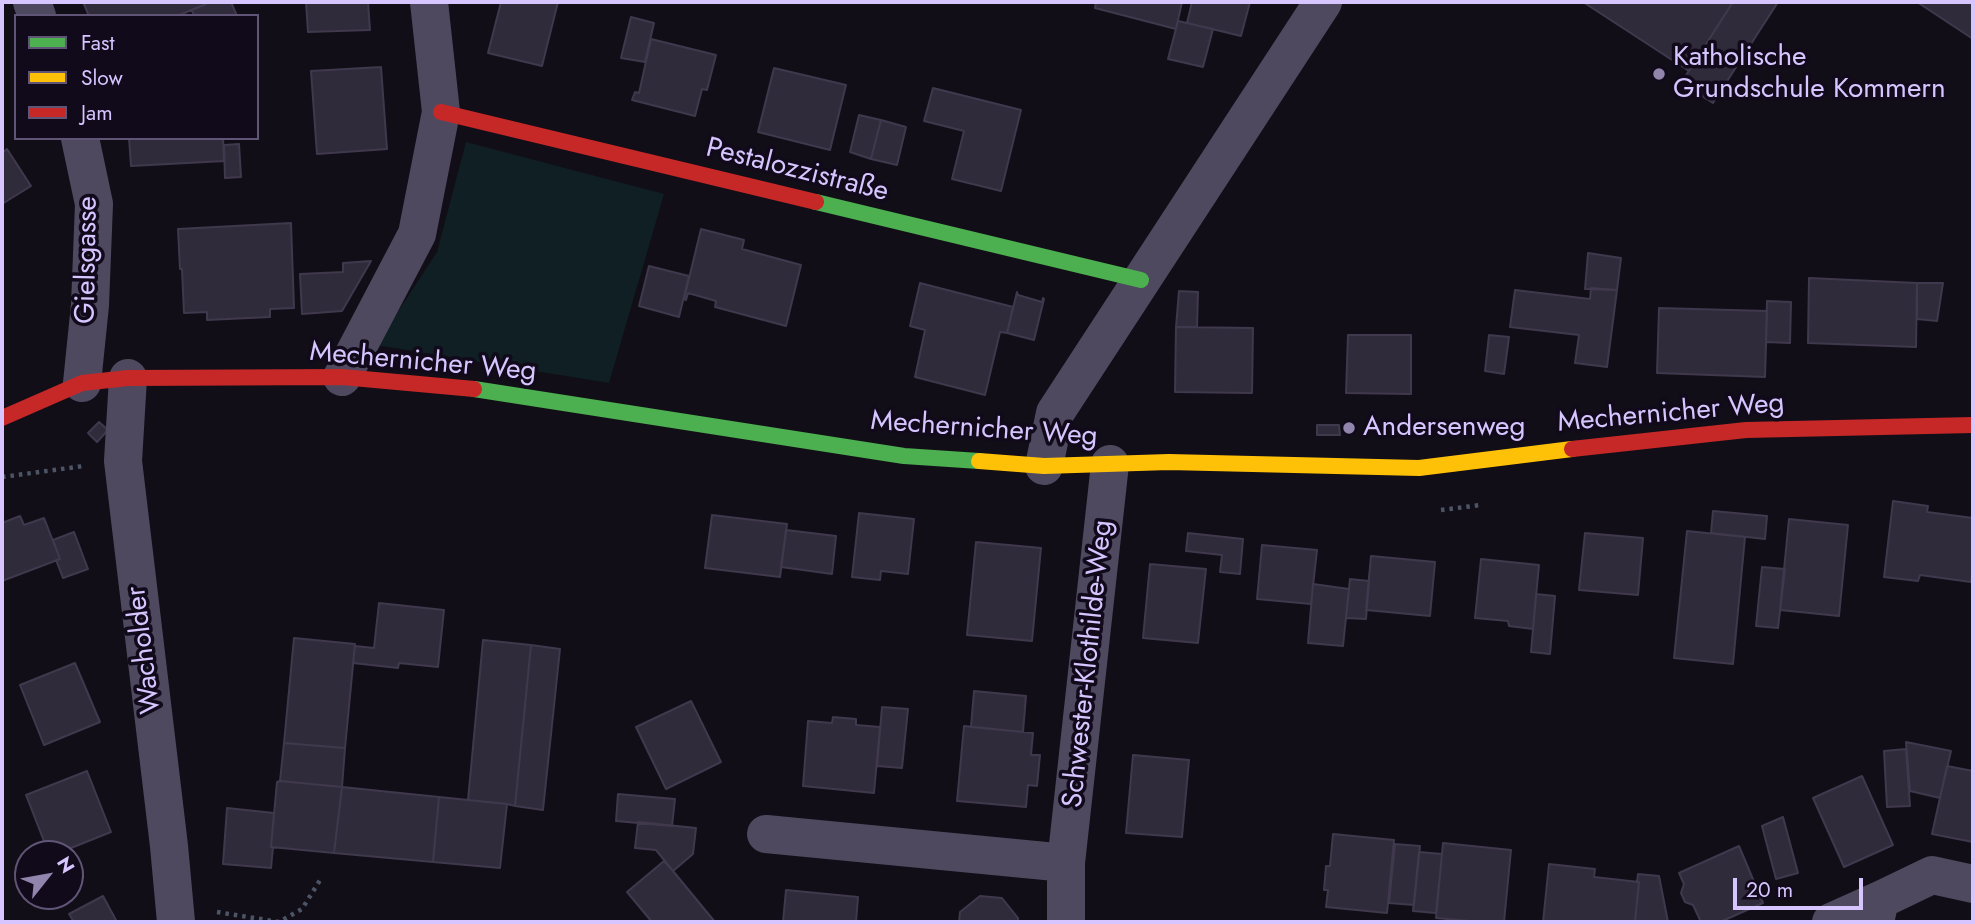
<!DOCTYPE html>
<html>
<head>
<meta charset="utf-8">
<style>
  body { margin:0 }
  #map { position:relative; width:1975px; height:924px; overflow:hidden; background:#120e17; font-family:Jost,sans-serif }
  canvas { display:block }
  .frame { position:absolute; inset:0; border:4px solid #d6c5ff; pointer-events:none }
  .legend { position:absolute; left:14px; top:14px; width:245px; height:126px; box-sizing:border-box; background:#110a1b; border:2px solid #605576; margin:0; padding:9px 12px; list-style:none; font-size:21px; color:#d6c5ff }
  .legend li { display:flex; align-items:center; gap:14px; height:35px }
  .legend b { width:35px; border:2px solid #605576 }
  .north { position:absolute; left:14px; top:840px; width:70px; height:70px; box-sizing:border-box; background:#110a1b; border:2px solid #605576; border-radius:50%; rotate:59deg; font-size:19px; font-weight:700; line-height:28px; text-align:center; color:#d6c5ff }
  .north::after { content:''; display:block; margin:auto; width:24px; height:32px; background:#9185ae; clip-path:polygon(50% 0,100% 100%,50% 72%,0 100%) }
  .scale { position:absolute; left:1733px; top:878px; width:130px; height:32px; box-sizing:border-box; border:4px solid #d6c5ff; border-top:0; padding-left:9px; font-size:21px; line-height:24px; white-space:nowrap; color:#d6c5ff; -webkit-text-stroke:5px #110a1b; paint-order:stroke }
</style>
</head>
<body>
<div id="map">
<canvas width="1975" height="924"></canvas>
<div class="frame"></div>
<ul class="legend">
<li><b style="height:9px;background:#4caf50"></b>Fast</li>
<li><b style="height:9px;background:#ffc107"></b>Slow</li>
<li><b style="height:9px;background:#c62828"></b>Jam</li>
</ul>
<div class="north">N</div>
<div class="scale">20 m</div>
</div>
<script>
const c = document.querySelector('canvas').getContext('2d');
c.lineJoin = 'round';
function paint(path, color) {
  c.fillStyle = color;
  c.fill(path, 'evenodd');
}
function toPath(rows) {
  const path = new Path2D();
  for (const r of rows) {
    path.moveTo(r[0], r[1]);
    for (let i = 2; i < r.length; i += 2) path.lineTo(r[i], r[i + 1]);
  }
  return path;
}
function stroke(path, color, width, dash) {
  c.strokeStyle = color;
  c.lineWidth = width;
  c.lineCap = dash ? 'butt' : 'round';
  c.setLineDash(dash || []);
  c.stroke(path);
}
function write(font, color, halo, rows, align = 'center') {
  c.font = font + ' Jost,sans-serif';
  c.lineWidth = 7;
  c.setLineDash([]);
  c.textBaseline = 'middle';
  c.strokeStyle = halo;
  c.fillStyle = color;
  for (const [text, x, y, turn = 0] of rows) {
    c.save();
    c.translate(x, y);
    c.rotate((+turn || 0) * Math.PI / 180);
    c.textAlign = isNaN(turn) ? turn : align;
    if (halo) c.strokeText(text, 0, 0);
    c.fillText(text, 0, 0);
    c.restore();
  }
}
paint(toPath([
  [466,142,664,194,609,383,376,345,437,252]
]), '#0f1f23');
const building = toPath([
  [83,2,205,2,206,4,177,16,89,16,83,2],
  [205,2,231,2,237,16,194,16,192,10,206,4,205,2],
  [306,2,368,2,370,30,308,32,306,2],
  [501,2,558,2,542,66,488,53,501,2],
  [1096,2,1182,2,1176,29,1095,8,1096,2],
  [1192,2,1250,2,1241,36,1187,23,1192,2],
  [1583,2,1733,2,1689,71,1583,2],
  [1733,2,1778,2,1713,103,1681,83,1733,2],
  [1917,2,1973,2,1973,39,1917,2],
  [631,17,654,23,645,62,621,58,631,17],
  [1178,21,1213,29,1203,67,1168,59,1178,21],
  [651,39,716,55,707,90,702,89,695,116,632,100,635,92,639,93,651,39],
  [381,67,387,149,317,154,311,71,381,67],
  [774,68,846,85,830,150,758,132,774,68],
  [933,88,1021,110,1001,191,952,179,964,131,924,121,933,88],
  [859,115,881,120,871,159,850,152,859,115],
  [881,120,906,127,897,165,871,159,881,120],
  [129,138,223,138,224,161,131,166,129,138],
  [239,144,241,177,225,178,224,145,239,144],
  [7,149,31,186,2,204,2,153,7,149],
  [291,223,294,308,270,309,270,317,207,320,207,312,184,313,182,269,180,269,178,229,291,223],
  [701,229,744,240,742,249,801,265,786,326,715,307,716,301,688,293,686,300,684,299,701,229],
  [1588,253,1621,258,1617,290,1585,289,1588,253],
  [371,261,342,311,302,314,300,274,343,272,343,263,371,261],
  [649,266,689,276,679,317,639,306,649,266],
  [1809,278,1917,283,1916,347,1808,343,1809,278],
  [920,283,1013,307,1007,333,1000,332,985,395,915,377,925,330,910,326,920,283],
  [1917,283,1943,283,1937,321,1917,319,1917,283],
  [1591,288,1617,290,1607,367,1575,363,1579,335,1510,327,1515,290,1590,299,1591,288],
  [1179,291,1198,292,1197,327,1176,327,1179,291],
  [1017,292,1018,295,1042,302,1043,298,1044,299,1034,340,1007,333,1017,292],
  [1767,301,1791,302,1790,343,1766,342,1767,301],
  [1659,308,1767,311,1765,377,1657,373,1659,308],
  [1176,327,1253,328,1252,393,1175,392,1176,327],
  [1348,335,1411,335,1411,394,1346,393,1348,335],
  [1489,335,1509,337,1504,374,1485,371,1489,335],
  [99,422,108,430,97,442,88,433,99,422],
  [1317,425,1339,425,1340,435,1317,435,1317,425],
  [1893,501,1928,506,1927,512,1973,518,1973,566,1971,582,1920,575,1918,581,1884,577,1893,501],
  [1713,511,1767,516,1765,539,1711,533,1713,511],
  [859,513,914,519,908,574,881,571,880,580,852,577,859,513],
  [712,515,787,524,780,577,705,568,712,515],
  [20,516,24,525,44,518,60,559,2,581,2,523,20,516],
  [1789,519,1848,525,1839,616,1780,610,1789,519],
  [786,530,836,536,832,574,781,567,786,530],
  [1687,531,1745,537,1733,664,1674,658,1687,531],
  [74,532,88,569,63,578,56,560,60,559,53,540,74,532],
  [1188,533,1243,539,1240,574,1220,572,1222,555,1186,551,1188,533],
  [1585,533,1643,538,1638,595,1579,590,1585,533],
  [976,542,1041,548,1032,641,967,635,976,542],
  [1262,545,1317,550,1311,604,1257,599,1262,545],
  [1371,556,1435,562,1430,616,1366,610,1371,556],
  [1481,559,1539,565,1533,629,1509,626,1508,621,1475,618,1481,559],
  [1150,564,1206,569,1198,643,1143,638,1150,564],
  [1762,567,1785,569,1778,628,1756,626,1762,567],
  [1350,579,1369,581,1366,619,1346,618,1350,579],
  [1313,584,1349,589,1343,646,1308,643,1313,584],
  [1536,594,1555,596,1550,654,1531,652,1536,594],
  [379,603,444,610,438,667,399,663,398,668,353,663,355,646,374,648,379,603],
  [294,638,355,644,345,748,284,743,294,638],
  [483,640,531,645,515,806,507,804,468,800,483,640],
  [531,645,560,649,543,810,515,806,531,645],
  [75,663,100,722,44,745,20,685,75,663],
  [974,691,1026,696,1023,732,971,727,974,691],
  [691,701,721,762,666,789,636,727,691,701],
  [882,707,908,709,902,768,877,766,882,707],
  [833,717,856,719,856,725,880,727,874,793,803,786,808,721,832,723,833,717],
  [964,726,1033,733,1031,755,1040,755,1037,786,1028,785,1026,807,957,801,964,726],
  [1906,742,1951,751,1940,798,1910,791,1906,742],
  [284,743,345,748,342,787,280,781,284,743],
  [1906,749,1910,806,1887,807,1884,751,1906,749],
  [1133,755,1189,760,1182,837,1126,833,1133,755],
  [1947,766,1973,771,1973,842,1932,834,1947,766],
  [87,771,111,832,56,854,49,854,26,795,87,771],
  [1862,776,1893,845,1844,867,1813,798,1862,776],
  [280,781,342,787,334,853,271,847,277,782,280,781],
  [342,787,439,797,433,862,334,853,342,787],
  [618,794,675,799,672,826,616,821,618,794],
  [439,797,507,804,500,868,433,862,439,797],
  [227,808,274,813,271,847,273,847,271,868,223,864,227,808],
  [1783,817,1798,873,1776,879,1762,826,1783,817],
  [638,822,696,828,693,854,673,871,656,850,635,848,638,822],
  [1333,834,1394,840,1387,913,1326,907,1328,890,1324,890,1326,866,1330,866,1333,834],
  [1443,843,1511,850,1504,922,1480,922,1436,918,1443,843],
  [1395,844,1420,846,1414,905,1389,903,1395,844],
  [1739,846,1763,903,1720,922,1701,922,1693,905,1685,902,1681,893,1684,884,1679,873,1739,846],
  [1419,852,1442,854,1436,913,1413,911,1419,852],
  [664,861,673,871,715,922,652,922,627,892,664,861],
  [1549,864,1595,869,1594,877,1639,882,1635,922,1543,922,1549,864],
  [1638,874,1659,876,1668,922,1635,922,1639,882,1637,882,1638,874],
  [786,890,858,897,856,922,783,922,786,890],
  [103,896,117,922,74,922,69,914,103,896],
  [980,896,1002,898,1018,918,1018,922,959,922,960,912,980,896]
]);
paint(building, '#302b3b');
stroke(building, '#40384d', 2);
stroke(toPath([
  [2,477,84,466],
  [1441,510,1481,505],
  [217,912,279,922,302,909,322,877]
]), '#4c5565', 4.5, [3.5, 5]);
stroke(toPath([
  [32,2,37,16],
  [80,138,94,204,90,305,82,383],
  [342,377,417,234,441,112,429,2],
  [128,378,123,461,169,846,176,922],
  [1044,466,1055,413,1323,2],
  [766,834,1066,863],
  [1066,922,1066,863,1110,464],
  [1831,922,1880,900],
  [1875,922,1880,900,1932,875,1973,884]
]), '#4f4960', 38);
stroke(toPath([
  [816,202,1141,280],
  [474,389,904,456,979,461]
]), '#4caf50', 16);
stroke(toPath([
  [979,461,1044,466,1169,462,1419,468,1572,449]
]), '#ffc107', 16);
stroke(toPath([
  [441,112,816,202],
  [2,418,82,383,128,378,342,377,474,389],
  [1572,449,1746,430,1973,425]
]), '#c62828', 16);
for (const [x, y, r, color] of [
  [1659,74,7,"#9185ae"],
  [1349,428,7,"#9185ae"]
]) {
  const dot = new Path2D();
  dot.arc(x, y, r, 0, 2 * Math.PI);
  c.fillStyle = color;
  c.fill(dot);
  stroke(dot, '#110a1b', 2.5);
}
write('28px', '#d6c5ff', '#110a1b', [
  ["Katholische",1673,58],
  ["Grundschule Kommern",1673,90],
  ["Andersenweg",1363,428]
], 'left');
write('28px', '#d6c5ff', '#110a1b', [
  ["Pestalozzistraße",797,171,14],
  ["Gielsgasse",88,260,-89],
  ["Mechernicher Weg",423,363,5],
  ["Mechernicher Weg",1671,414,-5],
  ["Mechernicher Weg",984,430,4],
  ["Wacholder",145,650,-97],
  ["Schwester-Klothilde-Weg",1089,664,-84]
]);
</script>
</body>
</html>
